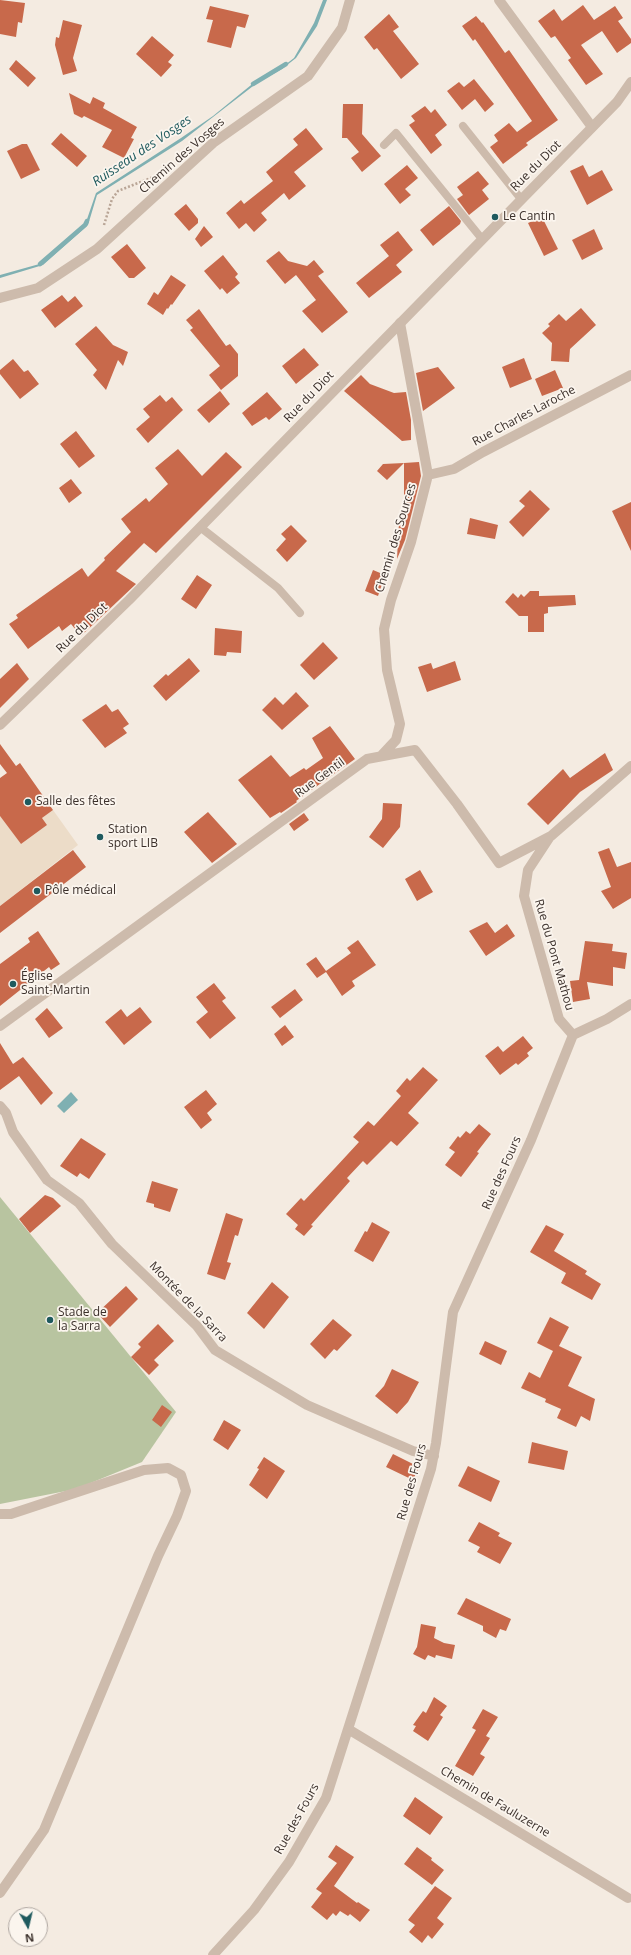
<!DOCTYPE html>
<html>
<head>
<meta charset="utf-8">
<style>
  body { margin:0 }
  #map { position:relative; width:631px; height:1955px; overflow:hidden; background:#f4ebe1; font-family:"Open Sans",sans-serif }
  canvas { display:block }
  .north { position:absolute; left:8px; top:1907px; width:40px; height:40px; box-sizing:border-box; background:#fbf5ee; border:1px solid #aea6a0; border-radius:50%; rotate:172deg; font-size:11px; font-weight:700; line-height:16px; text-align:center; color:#3b302b }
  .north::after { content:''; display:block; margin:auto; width:14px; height:18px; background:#1f5a5e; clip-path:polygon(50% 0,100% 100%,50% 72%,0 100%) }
</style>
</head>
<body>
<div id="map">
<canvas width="631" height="1955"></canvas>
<div class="north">N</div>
</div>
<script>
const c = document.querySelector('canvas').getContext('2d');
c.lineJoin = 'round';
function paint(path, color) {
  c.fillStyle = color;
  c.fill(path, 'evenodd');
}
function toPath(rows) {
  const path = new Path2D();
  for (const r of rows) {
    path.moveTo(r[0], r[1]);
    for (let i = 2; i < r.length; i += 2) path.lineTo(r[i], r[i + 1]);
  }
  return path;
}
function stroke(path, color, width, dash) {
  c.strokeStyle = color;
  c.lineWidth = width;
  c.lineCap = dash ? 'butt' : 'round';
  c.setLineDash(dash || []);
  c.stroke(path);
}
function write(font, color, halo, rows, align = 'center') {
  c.font = font + ' "Open Sans",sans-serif';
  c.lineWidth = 3.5;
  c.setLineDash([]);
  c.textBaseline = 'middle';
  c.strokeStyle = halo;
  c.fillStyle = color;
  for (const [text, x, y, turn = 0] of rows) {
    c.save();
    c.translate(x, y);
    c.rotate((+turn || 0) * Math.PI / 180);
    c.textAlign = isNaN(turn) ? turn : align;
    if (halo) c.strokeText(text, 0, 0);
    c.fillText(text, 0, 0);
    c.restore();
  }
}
paint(toPath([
  [0,1197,176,1412,142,1462,76,1489,0,1504]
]), '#b8c4a0');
paint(toPath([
  [53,810,78,845,0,906,0,816,21,844,47,825,42,818]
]), '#ecdcc8');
paint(toPath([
  [323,0,327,0,317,26,296,58,282,69,257,83,182,141,97,195,88,225,43,265,0,278,0,275,43,263,85,225,96,193,181,138,213,116,256,81,281,68,294,58,314,23],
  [71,1092,78,1100,64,1113,57,1106]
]), '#7fb0b2');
stroke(toPath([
  [253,84,286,64],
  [40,264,85,225,87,221]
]), '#7fb0b2', 4.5);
paint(toPath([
  [0,0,25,3,22,23,18,22,16,37,0,34],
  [583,5,594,20,615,6,623,18,618,21,631,39,631,43,617,53,602,31,581,45,603,74,586,85,568,60,571,58,555,36,551,38,538,21,554,9,562,21],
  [210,6,249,15,245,28,237,26,231,48,207,42,213,20,206,19],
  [389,14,399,27,393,31,419,64,401,79,377,48,374,50,364,37],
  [476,16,482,23,483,22,505,53,509,50,558,120,526,143,528,145,503,164,490,147,498,141,494,135,509,123,517,132,532,121,475,39,473,41,462,26],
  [63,20,82,25,73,58,77,71,63,75,55,45,56,37,59,38],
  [152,36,174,55,168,62,172,65,161,77,136,54],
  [16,60,36,78,28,87,9,69],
  [474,79,494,104,485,112,475,99,462,110,447,91,459,82,464,87],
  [69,93,90,104,93,97,105,103,103,108,137,127,131,138,134,139,124,158,102,147,112,130,84,116,82,118,74,114],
  [343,104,363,104,362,134,381,156,362,172,351,158,359,152,347,138,342,138],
  [425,106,431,113,435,109,447,125,435,135,442,145,431,154,409,125,415,121,411,116],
  [306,128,323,149,294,172,306,186,289,200,284,193,261,213,267,220,254,232,246,223,239,229,226,213,241,200,244,204,273,181,266,172,298,145,293,139],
  [61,133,87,156,77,167,51,144],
  [22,144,27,144,40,170,21,179,7,151],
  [407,165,418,178,405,189,411,195,400,204,384,184],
  [583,165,589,177,602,170,613,190,587,205,570,171],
  [478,171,489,184,482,190,489,199,469,215,457,199,463,195,457,187],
  [186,204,198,219,198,223,189,231,174,214],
  [449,206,461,221,460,224,433,246,420,230],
  [542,217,558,249,544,256,528,223],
  [204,226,213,237,201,247,195,239],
  [594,229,603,249,582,260,572,240],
  [398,231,413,250,396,265,402,272,369,298,356,283,389,256,380,245],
  [127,244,146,268,134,278,129,278,111,257],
  [279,251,288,261,307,266,314,260,324,272,318,276,348,312,322,333,302,311,316,300,296,275,285,284,266,261],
  [223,255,238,274,235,277,240,283,227,294,222,288,220,290,204,271],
  [171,275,186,285,172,305,171,304,168,309,167,308,163,315,147,304,154,292,158,295],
  [62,295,68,302,75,296,83,306,55,328,41,310],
  [581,308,596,325,570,349,569,362,551,361,552,343,542,333,550,326,548,324,559,314,566,321],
  [199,309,226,346,230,344,238,354,238,376,221,390,209,375,220,366,190,330,193,328,186,320],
  [96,326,113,345,128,352,123,366,118,360,106,390,93,375,97,370,75,344],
  [304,348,319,365,296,384,282,366],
  [524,358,532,379,510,388,502,367],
  [13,359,24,372,28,370,39,384,20,399,0,374,0,370],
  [438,367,455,388,423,411,416,373],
  [555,370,563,388,542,396,535,379],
  [361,375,370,384,394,393,406,392,411,420,411,440,402,441,344,391],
  [220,391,230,404,209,423,197,410],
  [267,392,282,409,269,420,266,417,252,426,242,413],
  [160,395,166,402,172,397,183,410,148,443,136,429,150,417,143,409],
  [76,431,95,456,79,468,60,444],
  [178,449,202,476,226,452,242,467,156,553,144,543,116,571,136,584,81,636,71,624,62,631,59,626,28,649,9,624,18,618,16,615,82,568,88,577,105,560,104,558,131,532,121,519,146,498,149,502,168,484,155,468],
  [419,462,421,476,405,540,397,559,399,522,404,521,404,463],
  [404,463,387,480,377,471,383,464],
  [71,479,82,493,69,503,59,488],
  [530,490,550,509,523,537,509,522,525,506,519,501],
  [631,502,631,551,612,511],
  [470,518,498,525,495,539,467,534],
  [291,525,307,541,287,562,276,550,286,539,281,534],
  [373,570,385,575,378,596,365,591],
  [197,575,212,585,196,609,181,599],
  [530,591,539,591,539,596,575,595,576,605,548,607,548,613,544,614,544,632,528,632,528,616,519,616,505,602,513,593,518,598,521,594,524,597],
  [215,628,242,631,241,653,227,652,226,656,214,655],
  [323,642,338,658,314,680,300,665],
  [189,658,200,671,166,701,153,686,166,674,168,676],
  [455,661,461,680,427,692,418,667,431,663,433,669],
  [17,663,29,679,0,708,0,679],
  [296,692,309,706,282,730,262,710,275,697,283,705],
  [106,704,112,712,118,709,129,724,123,728,127,733,105,748,82,720],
  [330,726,355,759,296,801,297,802,281,813,280,812,270,818,238,780,271,755,290,777,304,768,306,770,323,758,312,738],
  [0,744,16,766,20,763,53,810,42,818,47,825,21,844,0,816,0,778,7,773,0,764],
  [605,753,613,770,580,792,548,825,527,804,563,769,570,778],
  [383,803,402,804,400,827,383,848,369,837,382,819],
  [208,812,237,844,212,863,184,832],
  [304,813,309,820,294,831,289,824],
  [609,848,617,867,631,862,631,898,613,909,601,891,611,887,598,852],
  [73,850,86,867,0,933,0,906],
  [420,870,433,892,417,901,405,879],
  [487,922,495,933,507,924,515,936,486,956,469,931],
  [38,931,60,964,51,970,49,967,0,1006,0,964,30,942,28,938],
  [358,940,376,965,352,981,355,986,342,996,326,972,317,978,306,964,316,957,326,971,351,953,347,948],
  [585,941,613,944,612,951,627,953,625,969,613,967,613,986,587,982,590,999,573,1002,570,981,579,980],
  [214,983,226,998,222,1001,236,1018,210,1039,196,1022,208,1012,196,997],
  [295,989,303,1000,280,1018,271,1007],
  [140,1007,152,1022,124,1045,105,1022,121,1009,127,1017],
  [47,1008,63,1028,49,1038,35,1019],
  [285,1025,294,1037,282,1046,274,1034],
  [523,1036,533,1048,527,1053,529,1056,518,1065,516,1063,500,1075,485,1056,498,1046,503,1052],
  [0,1043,13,1064,23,1057,53,1093,41,1105,19,1076,0,1090],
  [423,1067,438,1080,408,1113,419,1123,397,1146,391,1141,367,1165,363,1161,347,1178,350,1181,311,1225,313,1226,304,1236,295,1229,298,1225,286,1214,301,1198,304,1201,335,1168,359,1142,353,1137,368,1121,374,1126,401,1096,396,1091,407,1078,410,1081],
  [206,1090,217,1104,207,1113,212,1120,201,1129,184,1107],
  [479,1124,491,1134,477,1152,479,1153,461,1177,445,1165,455,1152,449,1148,458,1136,460,1138,466,1131,470,1134],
  [81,1138,106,1154,89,1179,80,1173,77,1177,60,1166],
  [152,1181,178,1189,170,1212,154,1207,154,1204,146,1202],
  [45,1195,53,1198,61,1206,30,1233,19,1219],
  [226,1213,243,1219,238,1236,235,1235,227,1262,231,1263,225,1280,207,1274],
  [372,1222,390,1232,373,1262,354,1251,365,1231,367,1232],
  [546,1225,564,1234,554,1251,587,1271,585,1274,601,1284,592,1300,561,1283,566,1273,530,1252],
  [272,1282,289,1297,264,1329,247,1313],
  [126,1286,138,1299,110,1327,97,1313],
  [550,1317,569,1327,559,1346,582,1357,568,1386,595,1399,590,1421,581,1416,576,1427,557,1418,561,1409,545,1402,546,1399,521,1388,529,1372,540,1378,553,1351,537,1343],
  [333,1319,352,1335,337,1351,334,1349,325,1359,310,1344],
  [158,1324,174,1341,154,1360,159,1365,149,1375,131,1357,141,1347,138,1344],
  [485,1341,507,1351,501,1365,479,1354],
  [392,1369,419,1382,408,1402,397,1414,375,1396,384,1386],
  [162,1405,172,1412,161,1427,152,1420],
  [224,1420,241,1430,228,1450,213,1440],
  [532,1442,568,1451,564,1470,528,1463],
  [393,1454,419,1467,413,1480,386,1467],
  [264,1457,285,1471,267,1499,249,1485,259,1469,257,1468],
  [468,1466,500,1481,491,1502,458,1486],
  [479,1522,500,1533,498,1536,512,1543,500,1564,477,1552,480,1547,468,1541],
  [466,1598,511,1619,506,1631,500,1629,496,1638,483,1631,483,1626,457,1614],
  [421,1624,436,1627,434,1638,444,1643,455,1645,452,1659,436,1655,435,1658,428,1655,425,1660,413,1654,417,1647],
  [434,1697,447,1706,440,1715,443,1717,428,1741,413,1731,416,1726,413,1725,423,1711,426,1713],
  [483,1709,498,1717,486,1736,490,1738,480,1754,485,1757,473,1776,455,1766,476,1730,472,1728],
  [415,1797,443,1817,430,1835,403,1816],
  [336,1845,354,1857,334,1886,357,1903,358,1902,370,1910,360,1922,350,1914,348,1916,340,1911,336,1916,333,1913,327,1920,311,1907,322,1893,316,1889,337,1863,328,1857],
  [417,1847,432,1858,431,1860,444,1870,432,1885,404,1864],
  [435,1886,452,1898,437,1918,444,1924,432,1939,428,1935,422,1943,409,1932,415,1925,408,1920]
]), '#c8694b');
stroke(toPath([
  [104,225,112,199,118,191,158,175]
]), '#b9a596', 2.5, [2, 2]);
stroke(toPath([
  [463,126,521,199],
  [384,145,396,133,482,239],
  [200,527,278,588,300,613]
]), '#cdbbac', 8);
stroke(toPath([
  [499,0,592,127],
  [0,298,38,288,97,249,213,143,308,76,342,28,350,0],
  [428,475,454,469,483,452,631,375],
  [382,755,396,740,400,724,387,670,384,629,391,600,411,542,428,475,400,323],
  [549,838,528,870,524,896,559,1019,573,1035],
  [0,1026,367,759,415,750,457,804,499,863,551,836,631,766],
  [0,1106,6,1113,13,1132,47,1180,79,1203,112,1244,197,1326,215,1350,307,1405,413,1451,434,1456],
  [0,1514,11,1514,144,1470,168,1468,181,1475,186,1491,177,1516,158,1556,44,1830,0,1893],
  [348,1729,628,1898],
  [213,1955,254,1910,289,1862,326,1798,431,1469,436,1443,453,1312,531,1140,573,1035,607,1019,631,1004]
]), '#cdbbac', 10);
stroke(toPath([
  [0,725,129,600,617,102,631,82]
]), '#cdbbac', 10);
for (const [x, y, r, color] of [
  [495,217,4,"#1f5a5e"],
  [28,802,4,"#1f5a5e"],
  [100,837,4,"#1f5a5e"],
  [37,891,4,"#1f5a5e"],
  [13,984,4,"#1f5a5e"],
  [50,1320,4,"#1f5a5e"]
]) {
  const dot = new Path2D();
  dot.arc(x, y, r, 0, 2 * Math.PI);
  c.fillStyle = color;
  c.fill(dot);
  stroke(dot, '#fbf5ee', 1.5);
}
write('12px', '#3b302b', '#fbf5ee', [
  ["Chemin des Vosges",182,156,-41],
  ["Rue du Diot",536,166,-45],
  ["Rue du Diot",309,397,-46],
  ["Rue Charles Laroche",524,416,-28],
  ["Chemin des Sources",396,538,-73],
  ["Rue du Diot",82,628,-44],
  ["Rue Gentil",320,778,-36],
  ["Rue du Pont Mathou",554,955,74],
  ["Rue des Fours",502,1173,-66],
  ["Montée de la Sarra",188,1302,46],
  ["Rue des Fours",412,1482,-74],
  ["Chemin de Fauluzerne",495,1802,31],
  ["Rue des Fours",297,1819,-61]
]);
write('12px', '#3b302b', '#fbf5ee', [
  ["Le Cantin",503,217],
  ["Salle des fêtes",36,802],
  ["Station",108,830],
  ["sport LIB",108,844],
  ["Pôle médical",45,891],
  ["Église",21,977],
  ["Saint-Martin",21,991],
  ["Stade de",58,1313],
  ["la Sarra",58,1327]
], 'left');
write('italic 13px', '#1f5a5e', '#fbf5ee', [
  ["Ruisseau des Vosges",142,151,-34]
]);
</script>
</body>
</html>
